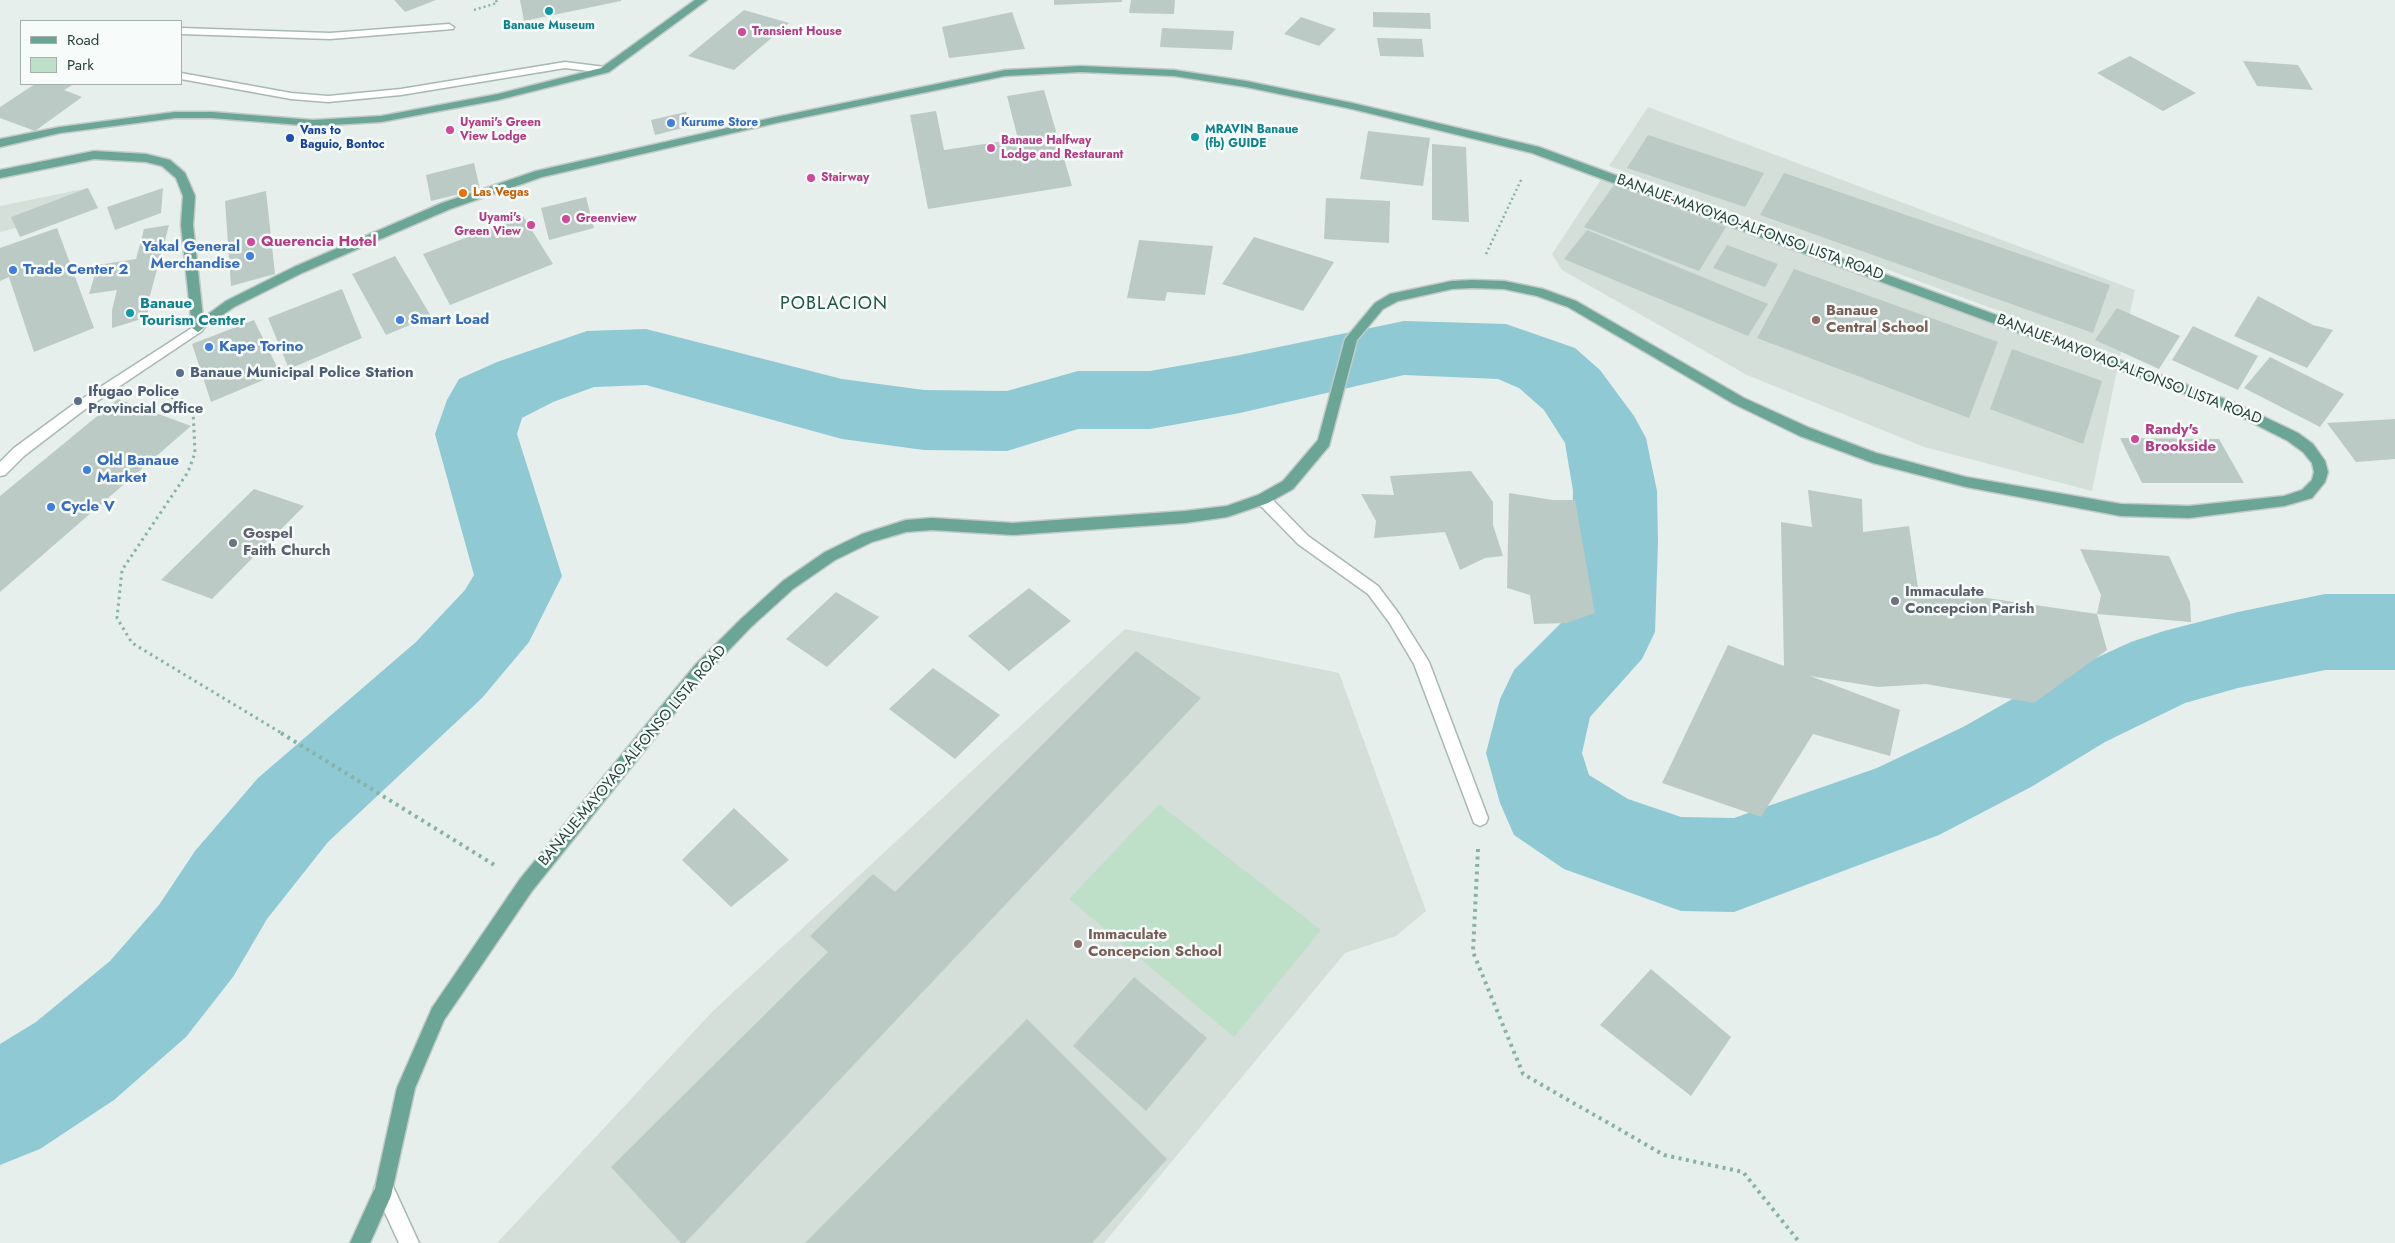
<!DOCTYPE html>
<html>
<head>
<meta charset="utf-8">
<style>
  body { margin:0 }
  #map { position:relative; width:2395px; height:1243px; overflow:hidden; background:#e6efeb; font-family:Jost,sans-serif }
  canvas { display:block }
  .legend { position:absolute; left:20px; top:20px; width:162px; height:65px; box-sizing:border-box; background:#f7fbf9; border:1px solid #a3b1ad; margin:0; padding:6px 9px; list-style:none; font-size:15px; color:#24423a }
  .legend li { display:flex; align-items:center; gap:10px; height:25px }
  .legend b { width:25px; border:1px solid #a3b1ad }
</style>
</head>
<body>
<div id="map">
<canvas width="2395" height="1243"></canvas>
<ul class="legend">
<li><b style="height:6px;background:#6aa596"></b>Road</li>
<li><b style="height:14px;background:#bfe0c8"></b>Park</li>
</ul>
</div>
<script>
const c = document.querySelector('canvas').getContext('2d');
c.lineJoin = 'round';
function paint(path, color) {
  c.fillStyle = color;
  c.fill(path, 'evenodd');
}
function toPath(rows) {
  const path = new Path2D();
  for (const r of rows) {
    path.moveTo(r[0], r[1]);
    for (let i = 2; i < r.length; i += 2) path.lineTo(r[i], r[i + 1]);
  }
  return path;
}
function stroke(path, color, width, dash) {
  c.strokeStyle = color;
  c.lineWidth = width;
  c.lineCap = dash ? 'butt' : 'round';
  c.setLineDash(dash || []);
  c.stroke(path);
}
function write(font, color, halo, rows, align = 'center') {
  c.font = font + ' Jost,sans-serif';
  c.lineWidth = 5;
  c.setLineDash([]);
  c.textBaseline = 'middle';
  c.strokeStyle = halo;
  c.fillStyle = color;
  for (const [text, x, y, turn = 0] of rows) {
    c.save();
    c.translate(x, y);
    c.rotate((+turn || 0) * Math.PI / 180);
    c.textAlign = isNaN(turn) ? turn : align;
    if (halo) c.strokeText(text, 0, 0);
    c.fillText(text, 0, 0);
    c.restore();
  }
}
paint(toPath([
  [1648,107,2135,290,2120,356,1609,166],
  [1602,178,2117,370,2092,491,1924,447,1747,375,1562,270,1552,254],
  [88,188,98,208,0,232,0,206],
  [1125,629,1339,673,1426,911,1396,936,1345,953,1104,1243,497,1243,712,1012]
]), '#d4dfda');
paint(toPath([
  [1159,804,1321,930,1234,1037,1069,899]
]), '#bfe0c8');
paint(toPath([
  [1404,321,1506,324,1575,348,1600,370,1634,416,1646,438,1657,491,1658,542,1655,632,1642,659,1590,717,1582,753,1589,775,1628,799,1681,817,1734,818,1877,768,1963,727,2039,684,2131,642,2164,631,2238,612,2325,594,2395,594,2395,670,2325,670,2238,688,2185,703,2105,742,2031,787,1939,835,1734,912,1681,911,1564,869,1514,835,1500,803,1486,753,1500,699,1514,670,1566,618,1572,542,1573,491,1565,443,1544,410,1519,388,1498,379,1404,375,1240,413,1150,429,1078,429,1007,451,924,450,842,439,646,385,594,387,553,402,522,418,517,434,562,576,529,642,482,698,328,842,267,919,233,977,186,1037,114,1100,40,1149,0,1165,0,1044,36,1022,110,961,159,905,195,851,258,778,416,642,465,590,474,575,435,434,447,400,459,379,497,362,587,331,646,329,842,379,924,390,1007,391,1078,371,1150,371,1240,355,1404,321]
]), '#8ec9d4');
paint(toPath([
  [394,0,436,0,405,12],
  [520,0,621,0,621,1,524,21],
  [1054,0,1122,0,1122,2,1054,5],
  [1131,0,1175,0,1174,14,1129,13],
  [744,10,789,23,734,70,688,56],
  [1012,12,1025,49,949,58,942,27],
  [1373,12,1430,13,1431,29,1373,27],
  [1301,17,1336,29,1319,46,1284,34],
  [1162,28,1234,31,1232,50,1160,47],
  [1377,38,1422,39,1424,57,1380,56],
  [2130,56,2196,93,2163,111,2097,73],
  [2243,61,2298,65,2313,90,2257,86],
  [35,84,74,84,64,90,82,97,35,131,0,118,0,107],
  [1044,90,1072,186,928,209,910,115,936,111,944,150,1018,139,1007,96],
  [686,112,691,126,655,135,651,120],
  [1368,131,1430,138,1423,186,1360,179],
  [1648,135,1764,173,1745,207,1627,168],
  [1432,144,1466,147,1469,222,1432,220],
  [474,163,480,189,431,201,426,175],
  [1784,173,2110,285,2093,333,1760,215],
  [1614,185,1726,227,1699,271,1584,227],
  [88,188,98,208,20,237,11,217],
  [163,188,161,213,115,230,107,207],
  [266,191,275,274,231,286,225,201],
  [586,197,594,228,549,240,541,208],
  [1326,198,1390,201,1389,243,1324,239],
  [523,216,553,264,450,305,423,254],
  [169,225,148,303,148,317,112,328,112,310,117,290,89,294,98,265,136,259,144,229],
  [57,228,94,328,34,352,9,277,0,281,0,248],
  [1587,230,1717,283,1768,304,1748,336,1564,259],
  [1254,237,1334,262,1303,311,1222,284],
  [1139,240,1213,246,1205,295,1167,292,1165,301,1127,298],
  [1727,245,1778,264,1765,287,1713,268],
  [395,256,431,316,386,335,352,274],
  [1794,269,1998,342,1969,418,1757,338],
  [342,289,362,338,289,369,268,318],
  [2258,296,2313,325,2333,330,2307,368,2234,336],
  [2117,308,2180,336,2159,369,2095,340],
  [254,320,280,373,211,402,192,344],
  [2193,326,2258,356,2238,390,2172,360],
  [2012,349,2102,381,2083,444,1990,409],
  [2270,357,2344,394,2320,427,2244,388],
  [118,399,191,426,0,592,0,496],
  [2395,419,2395,459,2356,462,2327,423],
  [2120,438,2219,439,2244,483,2142,483],
  [1471,471,1493,502,1493,525,1503,556,1485,558,1460,570,1445,532,1374,538,1376,521,1361,494,1394,495,1390,476],
  [254,489,304,506,212,599,161,580],
  [1808,490,1862,499,1863,532,1909,526,1918,588,2097,614,2107,650,2034,703,1926,684,1878,687,1810,676,1900,710,1890,756,1813,734,1761,817,1662,783,1728,645,1784,666,1781,522,1812,527],
  [1509,493,1553,500,1575,500,1595,613,1567,623,1534,624,1530,595,1507,588],
  [2080,549,2169,556,2190,602,2191,622,2097,614,2101,595],
  [1029,588,1071,621,1009,671,968,636],
  [836,592,879,617,827,667,786,639],
  [1136,651,1201,698,685,1243,681,1243,611,1167,828,952,810,936,873,874,895,892],
  [933,668,1000,715,955,759,889,709],
  [734,808,789,860,731,907,682,860],
  [1651,969,1731,1037,1691,1096,1600,1025],
  [1134,977,1207,1038,1146,1111,1073,1046],
  [1027,1019,1167,1159,1092,1243,805,1243]
]), '#bbcac4');
const service = toPath([
  [449,24,454,27,453,29,330,39,181,34,181,28,330,33,449,24],
  [565,62,605,67,610,70,605,73,565,68,401,95,328,102,291,99,181,79,181,73,291,93,328,96,401,89,565,62],
  [384,1179,391,1182,419,1243,399,1243,374,1189,377,1182,384,1179]
]);
const minor = toPath([
  [198,324,204,328,202,331,84,410,24,456,5,475,0,476,0,462,14,448,74,404,198,324],
  [1263,494,1268,495,1308,536,1378,586,1399,614,1429,662,1488,818,1486,823,1480,826,1474,823,1414,664,1389,622,1368,594,1298,544,1258,503,1256,499,1258,495,1263,494]
]);
const primary = toPath([
  [695,0,707,0,609,72,498,100,381,122,313,126,212,118,175,118,60,133,0,147,0,139,60,127,175,112,212,112,313,120,381,116,498,94,601,68,695,0],
  [1081,66,1174,70,1246,81,1352,103,1539,147,2233,402,2298,433,2313,444,2325,461,2328,472,2325,482,2312,498,2284,506,2189,518,2121,516,1966,487,1873,463,1800,436,1734,404,1568,307,1537,296,1504,289,1472,288,1452,289,1398,301,1383,309,1357,340,1329,446,1293,489,1268,503,1227,517,1185,523,1013,535,932,530,906,532,872,542,835,560,793,589,751,627,706,674,532,891,444,1020,415,1088,391,1196,370,1243,350,1243,375,1188,397,1088,432,1008,520,879,696,664,741,619,783,581,825,552,862,534,906,520,932,518,1013,523,1185,511,1227,506,1258,495,1283,481,1318,440,1345,339,1375,303,1390,294,1452,281,1472,280,1504,281,1543,289,1576,301,1744,398,1810,428,1876,453,1966,477,2121,504,2189,506,2284,496,2302,490,2312,480,2314,472,2312,463,2303,452,2288,441,2223,408,1532,153,1352,109,1246,87,1174,76,1081,72,1005,76,776,123,542,177,450,209,302,273,234,307,198,332,192,328,181,225,183,196,176,178,162,166,146,162,94,159,0,178,0,170,94,151,146,154,170,160,185,173,195,196,193,225,203,318,226,301,294,267,442,203,536,171,776,117,1005,70,1081,66]
]);
stroke(service, '#a8b8b2', 3);
stroke(minor, '#a8b8b2', 3);
stroke(primary, '#c2cac8', 3);
stroke(toPath([
  [474,10,497,3,496,0],
  [1486,254,1522,178]
]), '#86b3a5', 2.5, [2, 3]);
stroke(toPath([
  [160,391,193,409,195,453,188,472,122,570,117,618,132,643,283,734]
]), '#86b3a5', 3, [2.5, 4]);
stroke(toPath([
  [281,733,496,866],
  [1478,849,1473,952,1523,1074,1664,1155,1743,1172,1800,1243]
]), '#86b3a5', 4, [3, 4.5]);
paint(service, '#fff');
paint(minor, '#fff');
paint(primary, '#6aa596');
for (const [x, y, r, color] of [
  [549,11,5,"#0f9aa8"],
  [742,32,5,"#d1479c"],
  [671,123,5,"#3f7fe0"],
  [450,130,5,"#d1479c"],
  [1195,137,5,"#0f9aa8"],
  [290,138,5,"#1a4fb4"],
  [991,148,5,"#d1479c"],
  [811,178,5,"#d1479c"],
  [463,193,5,"#e8710a"],
  [566,219,5,"#d1479c"],
  [531,225,5,"#d1479c"],
  [251,242,5,"#d1479c"],
  [250,256,5,"#3f7fe0"],
  [13,270,5,"#3f7fe0"],
  [130,313,5,"#0f9aa8"],
  [400,320,5,"#3f7fe0"],
  [1816,320,5,"#8d6e63"],
  [209,347,5,"#3f7fe0"],
  [180,373,5,"#5c6f8a"],
  [78,401,5,"#5c6f8a"],
  [2135,439,5,"#d1479c"],
  [87,470,5,"#3f7fe0"],
  [51,507,5,"#3f7fe0"],
  [233,543,5,"#6b7280"],
  [1895,601,5,"#6b7280"],
  [1078,944,5,"#8d6e63"]
]) {
  const dot = new Path2D();
  dot.arc(x, y, r, 0, 2 * Math.PI);
  c.fillStyle = color;
  c.fill(dot);
  stroke(dot, '#f7fbf9', 2);
}
write('bold 12px', '#0d838f', '#f7fbf9', [
  ["Banaue Museum",549,26],
  ["MRAVIN Banaue",1205,130,"left"],
  ["(fb) GUIDE",1205,144,"left"]
]);
write('bold 12px', '#b23c85', '#f7fbf9', [
  ["Transient House",752,32],
  ["Uyami's Green",460,123],
  ["View Lodge",460,137],
  ["Banaue Halfway",1001,141],
  ["Lodge and Restaurant",1001,155],
  ["Stairway",821,178],
  ["Uyami's",521,218,"right"],
  ["Green View",521,232,"right"],
  ["Greenview",576,219]
], 'left');
write('bold 12px', '#366cbe', '#f7fbf9', [
  ["Kurume Store",681,123]
], 'left');
write('bold 12px', '#164399', '#f7fbf9', [
  ["Vans to",300,131],
  ["Baguio, Bontoc",300,145]
], 'left');
write('bold 12px', '#c56008', '#f7fbf9', [
  ["Las Vegas",473,193]
], 'left');
write('15px', '#24423a', '#f7fbf9', [
  ["BANAUE-MAYOYAO-ALFONSO LISTA ROAD",1750,228,20],
  ["BANAUE-MAYOYAO-ALFONSO LISTA ROAD",2129,370,21],
  ["BANAUE-MAYOYAO-ALFONSO LISTA ROAD",633,756,-50]
]);
write('bold 15px', '#b23c85', '#f7fbf9', [
  ["Querencia Hotel",261,242],
  ["Randy's",2145,430],
  ["Brookside",2145,447]
], 'left');
write('bold 15px', '#366cbe', '#f7fbf9', [
  ["Yakal General",240,247,"right"],
  ["Merchandise",240,264,"right"],
  ["Trade Center 2",23,270],
  ["Smart Load",410,320],
  ["Kape Torino",219,347],
  ["Old Banaue",97,461],
  ["Market",97,478],
  ["Cycle V",61,507]
], 'left');
write('bold 15px', '#0d838f', '#f7fbf9', [
  ["Banaue",140,304],
  ["Tourism Center",140,321]
], 'left');
write('bold 15px', '#785e54', '#f7fbf9', [
  ["Banaue",1826,311],
  ["Central School",1826,328],
  ["Immaculate",1088,935],
  ["Concepcion School",1088,952]
], 'left');
write('bold 15px', '#4e5e75', '#f7fbf9', [
  ["Banaue Municipal Police Station",190,373],
  ["Ifugao Police",88,392],
  ["Provincial Office",88,409]
], 'left');
write('bold 15px', '#5b616d', '#f7fbf9', [
  ["Gospel",243,534],
  ["Faith Church",243,551],
  ["Immaculate",1905,592],
  ["Concepcion Parish",1905,609]
], 'left');
c.letterSpacing = '1px';
write('18px', '#1f5548', '#f7fbf9', [
  ["POBLACION",834,305]
]);
c.letterSpacing = '0px';
</script>
</body>
</html>
